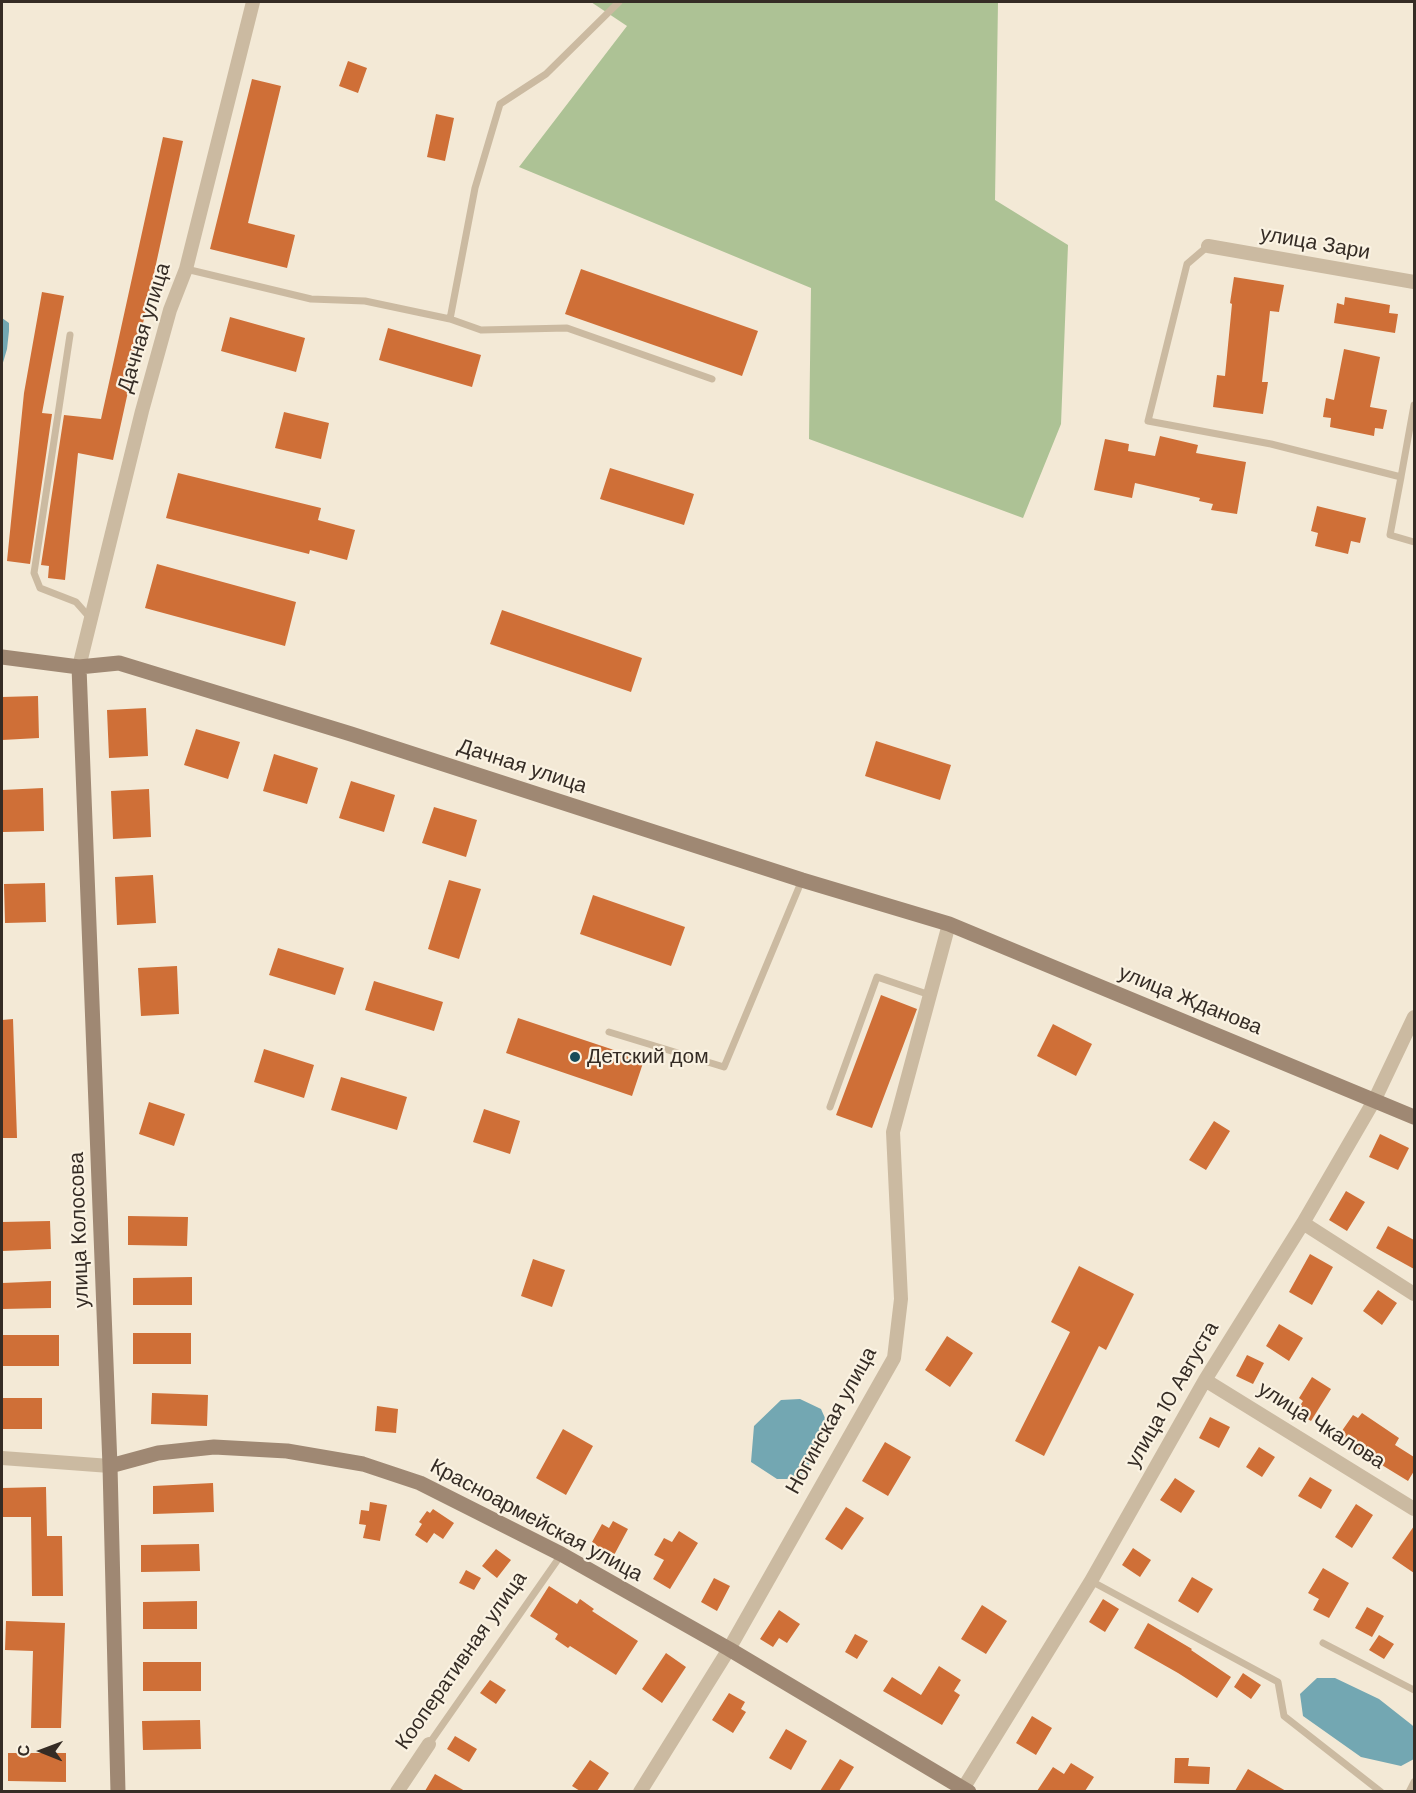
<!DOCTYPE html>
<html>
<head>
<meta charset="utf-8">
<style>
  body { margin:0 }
  #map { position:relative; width:1416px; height:1793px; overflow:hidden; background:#f3e9d6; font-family:"DM Sans",sans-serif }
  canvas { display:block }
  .frame { position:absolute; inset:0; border:3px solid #352c25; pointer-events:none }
  .north { position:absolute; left:12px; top:1721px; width:60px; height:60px; -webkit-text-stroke:4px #faf2e2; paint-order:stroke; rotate:271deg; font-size:16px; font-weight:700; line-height:24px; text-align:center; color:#352c25 }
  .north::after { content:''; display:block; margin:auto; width:21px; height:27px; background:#352c25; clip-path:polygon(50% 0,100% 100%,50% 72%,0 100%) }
</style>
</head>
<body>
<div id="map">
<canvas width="1416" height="1793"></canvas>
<div class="frame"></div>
<div class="north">С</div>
</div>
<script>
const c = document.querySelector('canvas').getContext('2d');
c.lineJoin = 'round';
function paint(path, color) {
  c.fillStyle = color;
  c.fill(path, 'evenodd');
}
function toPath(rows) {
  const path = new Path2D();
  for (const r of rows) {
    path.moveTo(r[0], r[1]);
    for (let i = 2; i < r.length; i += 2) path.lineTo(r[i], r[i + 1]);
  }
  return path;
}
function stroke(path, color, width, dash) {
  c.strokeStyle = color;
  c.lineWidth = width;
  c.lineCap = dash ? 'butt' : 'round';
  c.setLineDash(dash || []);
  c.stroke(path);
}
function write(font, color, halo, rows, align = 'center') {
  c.font = font + ' "DM Sans",sans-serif';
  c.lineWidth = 4.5;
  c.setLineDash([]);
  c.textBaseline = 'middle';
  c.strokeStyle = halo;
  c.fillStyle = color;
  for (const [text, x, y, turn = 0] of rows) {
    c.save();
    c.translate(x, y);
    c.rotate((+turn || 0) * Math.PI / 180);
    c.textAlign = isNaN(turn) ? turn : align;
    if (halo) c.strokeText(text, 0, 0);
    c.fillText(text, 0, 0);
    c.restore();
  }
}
paint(toPath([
  [591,2,998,2,995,200,1068,245,1061,424,1023,518,809,439,811,288,519,167,627,26]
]), '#adc295');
paint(toPath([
  [2,318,9,323,9,331,7,349,2,366],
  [800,1399,821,1409,825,1418,825,1430,805,1473,792,1479,777,1479,751,1462,754,1426,781,1400],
  [1317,1678,1335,1678,1379,1699,1412,1725,1414,1727,1414,1759,1401,1766,1361,1757,1303,1716,1300,1694]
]), '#73a7b2');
paint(toPath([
  [348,61,367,68,358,93,339,86],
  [252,79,281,86,248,223,295,235,287,268,210,249],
  [436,114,454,118,445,161,427,157],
  [163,137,183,141,113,460,78,453,65,580,48,578,49,566,41,565,64,415,101,419],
  [581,269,758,331,742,376,565,314],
  [1234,277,1284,285,1279,312,1270,311,1262,382,1268,382,1263,414,1213,407,1217,375,1225,376,1232,304,1230,303],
  [42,292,64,296,42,413,52,414,30,564,7,561,24,393],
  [1345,297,1390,305,1389,313,1398,314,1395,333,1334,323,1337,303,1344,305],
  [230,317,305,338,296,372,221,351],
  [388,328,481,355,472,387,379,360],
  [1344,349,1380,357,1370,407,1387,410,1383,429,1375,428,1374,436,1330,427,1331,418,1323,417,1326,398,1334,400],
  [284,412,329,423,321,459,275,448],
  [1160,436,1198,445,1196,453,1246,462,1237,514,1211,510,1213,504,1199,501,1200,498,1135,483,1132,498,1094,490,1105,439,1129,444,1128,451,1155,456],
  [610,468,694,494,684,525,600,499],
  [178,473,321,508,318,520,355,530,347,560,310,550,309,554,166,518],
  [1317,506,1366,518,1360,543,1351,541,1348,554,1315,546,1318,533,1311,531],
  [157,564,296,602,285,646,145,608],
  [502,610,642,658,631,692,490,644],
  [38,696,39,738,2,740,2,697],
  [146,708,148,756,109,758,107,710],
  [196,729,240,742,228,779,184,765],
  [876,741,951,765,940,800,865,776],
  [274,754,318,768,307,804,263,791],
  [351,781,395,795,384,832,339,818],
  [43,788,44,831,3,832,2,790],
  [149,789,151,837,113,839,111,791],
  [434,807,477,820,466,857,422,843],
  [153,875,156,923,117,925,115,877],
  [449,880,481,889,459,959,428,949],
  [45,883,46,922,5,923,4,884],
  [593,895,685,927,671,966,580,934],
  [278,948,344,968,335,995,269,975],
  [177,966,179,1014,141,1016,138,968],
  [374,981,443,1002,434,1031,365,1010],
  [881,995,917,1009,872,1128,836,1115],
  [518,1018,644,1060,632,1096,506,1053],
  [13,1019,17,1138,2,1138,2,1020],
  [1053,1024,1092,1044,1076,1076,1037,1056],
  [264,1049,314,1065,304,1098,254,1082],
  [341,1077,407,1097,397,1130,331,1110],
  [149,1102,185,1114,174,1146,139,1134],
  [484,1109,520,1121,510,1154,473,1142],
  [1214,1121,1230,1131,1206,1170,1189,1160],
  [1380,1134,1409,1148,1398,1170,1369,1157],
  [1346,1191,1365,1202,1347,1231,1329,1220],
  [128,1216,188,1217,187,1246,128,1245],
  [50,1221,51,1249,2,1251,2,1222],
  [1388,1226,1414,1240,1414,1269,1376,1248],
  [1310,1254,1333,1267,1312,1305,1289,1292],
  [533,1259,565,1270,552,1307,521,1296],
  [1079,1266,1134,1294,1106,1350,1099,1346,1044,1456,1015,1441,1070,1332,1051,1322],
  [192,1277,192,1305,133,1305,133,1278],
  [51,1281,51,1308,2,1309,2,1283],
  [1378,1290,1397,1303,1382,1325,1363,1311],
  [1279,1324,1303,1338,1289,1361,1266,1346],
  [133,1333,191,1333,191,1364,133,1364],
  [2,1335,59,1335,59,1366,2,1366],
  [947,1336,973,1353,950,1387,925,1370],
  [1247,1355,1264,1363,1253,1384,1236,1376],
  [1312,1377,1331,1389,1311,1421,1296,1412,1303,1401,1299,1398],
  [152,1393,208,1395,207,1426,151,1424],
  [2,1398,42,1398,42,1429,2,1429],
  [377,1406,398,1409,396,1433,375,1431],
  [1362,1413,1399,1438,1395,1445,1414,1457,1414,1471,1408,1481,1372,1459,1339,1435,1353,1415,1358,1418],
  [1210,1417,1230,1427,1219,1448,1199,1438],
  [563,1429,593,1446,566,1495,536,1478],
  [885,1442,911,1457,888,1496,862,1481],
  [1259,1447,1275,1457,1262,1477,1246,1467],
  [1310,1477,1332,1490,1321,1509,1298,1496],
  [1175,1478,1195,1491,1181,1513,1160,1500],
  [213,1483,214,1512,153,1514,153,1486],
  [46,1487,47,1536,62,1536,63,1596,32,1596,31,1517,2,1517,2,1488],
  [370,1502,387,1505,380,1541,363,1538,366,1525,359,1524,361,1510,369,1511],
  [1356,1504,1373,1515,1352,1548,1335,1537],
  [846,1507,864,1518,842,1550,825,1539],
  [433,1509,454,1523,443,1539,434,1533,427,1543,415,1535,422,1524,419,1522,427,1511,430,1513],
  [613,1521,628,1529,613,1557,592,1542,602,1524,609,1528],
  [1414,1526,1414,1573,1392,1558],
  [679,1531,698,1543,670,1589,653,1579,664,1560,654,1555,664,1538,672,1542],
  [199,1544,200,1571,141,1572,141,1545],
  [1133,1548,1151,1560,1140,1577,1122,1565],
  [496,1549,511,1560,497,1578,482,1566],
  [1323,1568,1349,1583,1329,1618,1313,1610,1319,1599,1308,1593],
  [466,1570,481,1578,474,1590,459,1583],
  [1192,1577,1213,1589,1198,1613,1178,1601],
  [714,1578,730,1586,717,1611,701,1602],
  [549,1586,577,1604,580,1599,594,1609,592,1611,638,1641,616,1675,570,1646,568,1648,555,1639,558,1634,530,1616],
  [1103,1599,1119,1609,1105,1632,1089,1622],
  [197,1601,197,1629,143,1629,143,1602],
  [982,1605,1007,1621,986,1654,961,1639],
  [1367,1607,1384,1616,1372,1637,1355,1628],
  [779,1610,800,1624,787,1643,779,1638,773,1647,760,1639],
  [6,1621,65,1623,61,1728,31,1728,33,1651,5,1650],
  [1148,1623,1192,1649,1191,1650,1231,1677,1217,1698,1178,1673,1134,1648],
  [855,1634,868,1641,857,1659,845,1652],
  [1379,1635,1394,1644,1384,1659,1369,1650],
  [666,1653,686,1667,662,1703,642,1689],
  [143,1662,201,1662,201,1691,143,1691],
  [939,1666,961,1680,954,1691,960,1695,942,1725,883,1691,892,1677,921,1695],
  [1243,1673,1261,1685,1251,1699,1234,1687],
  [490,1680,506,1690,496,1704,480,1693],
  [729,1693,745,1702,741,1709,746,1712,733,1733,712,1720],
  [1032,1716,1052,1728,1036,1755,1016,1743],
  [200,1720,201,1749,143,1750,142,1721],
  [786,1729,807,1741,791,1770,769,1758],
  [455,1736,477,1749,469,1762,447,1749],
  [8,1753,66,1753,66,1782,8,1781],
  [1175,1758,1189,1758,1188,1766,1210,1767,1209,1784,1174,1783],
  [840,1759,854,1767,839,1791,820,1791],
  [590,1760,609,1773,597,1791,580,1791,572,1786],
  [1071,1763,1094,1777,1085,1791,1037,1791,1053,1767,1064,1774],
  [1248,1769,1286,1791,1235,1791],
  [435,1774,465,1791,425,1791]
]), '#cf6f37');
stroke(toPath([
  [1208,246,1187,264,1148,421,1271,444,1401,477,1414,405],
  [186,269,311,299,365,301,450,319,481,330,567,328,712,379],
  [450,319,475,188,500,104,546,74,619,2],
  [70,335,34,573,40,588,76,602,91,619],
  [1401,477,1390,535,1414,542],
  [609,1032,724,1067,802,880],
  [830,1107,877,977,930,995],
  [1091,1581,1278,1682,1284,1716,1381,1792],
  [1323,1643,1414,1690],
  [429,1744,561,1555],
  [1409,1792,1414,1782]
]), '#cbbaa1', 7);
stroke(toPath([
  [1208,246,1414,282],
  [79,667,142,411,170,310,186,269,253,2],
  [1303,1223,1414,1294],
  [1205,1380,1414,1509],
  [2,1458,110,1466],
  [397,1792,429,1744],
  [640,1792,729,1649,894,1358,901,1299,893,1132,949,924],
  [961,1792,1091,1581,1205,1380,1303,1223,1375,1099,1414,1017]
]), '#cbbaa1', 14);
stroke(toPath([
  [2,657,79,667,119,663,351,734,802,880,949,924,1414,1117],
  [79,667,110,1466,118,1792],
  [110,1466,158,1453,214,1447,287,1451,363,1464,420,1483,561,1554,729,1649,969,1792]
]), '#9f8873', 15);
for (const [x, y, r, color] of [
  [575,1057,6,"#174c59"]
]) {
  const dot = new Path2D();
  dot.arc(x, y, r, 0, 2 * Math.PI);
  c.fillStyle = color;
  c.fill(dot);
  stroke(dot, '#faf2e2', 2);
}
write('21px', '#352c25', '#faf2e2', [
  ["улица Зари",1315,244,10],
  ["Дачная улица",145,328,-73],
  ["Дачная улица",522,767,18],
  ["улица Жданова",1190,1001,22],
  ["улица Колосова",80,1230,-92],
  ["улица 10 Августа",1173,1395,-60],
  ["Ногинская улица",832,1421,-61],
  ["улица Чкалова",1321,1426,32],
  ["Красноармейская улица",536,1521,28],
  ["Кооперативная улица",462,1661,-55]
]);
write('21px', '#352c25', '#faf2e2', [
  ["Детский дом",587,1057]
], 'left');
</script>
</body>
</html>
